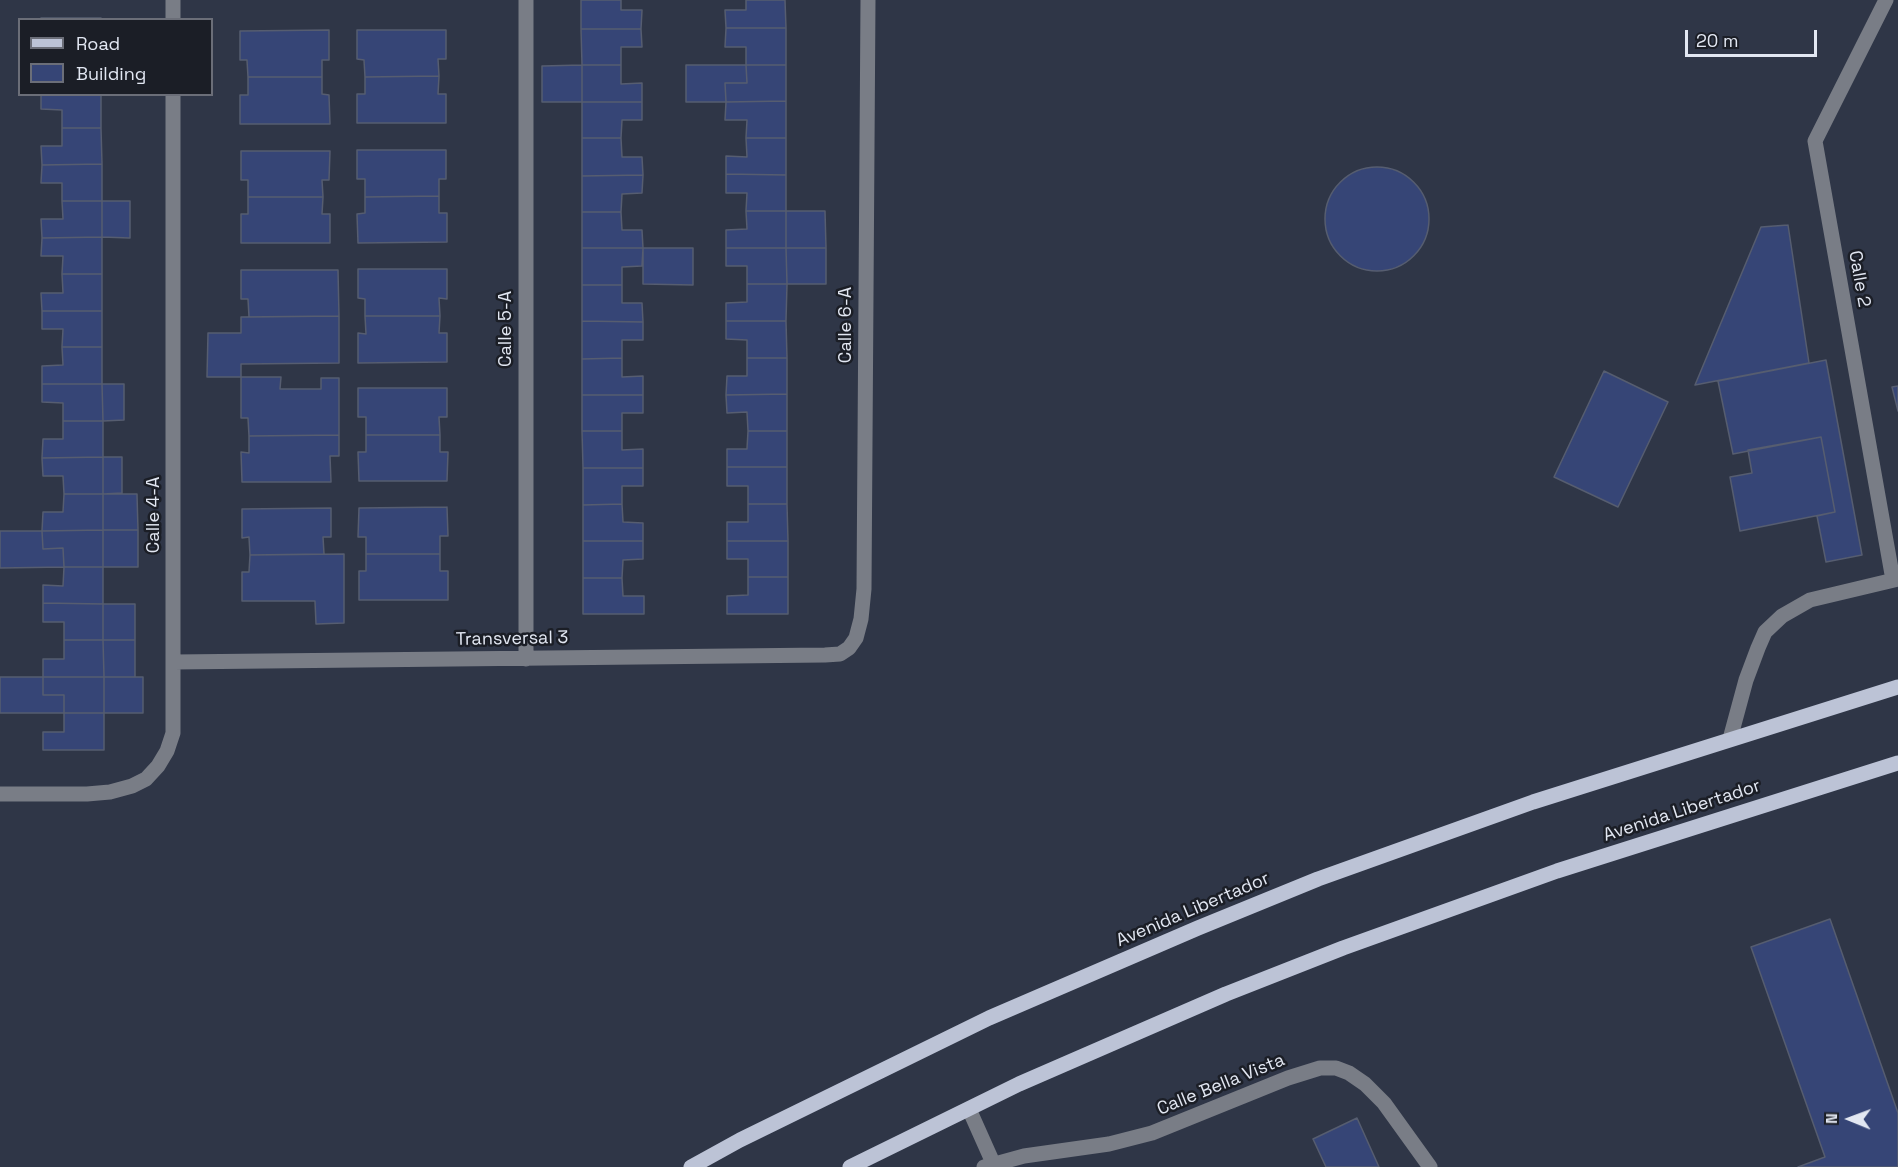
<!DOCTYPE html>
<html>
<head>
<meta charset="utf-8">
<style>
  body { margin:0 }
  #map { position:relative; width:1898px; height:1167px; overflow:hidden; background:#2f3647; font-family:"Space Grotesk",sans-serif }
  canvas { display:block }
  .legend { position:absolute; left:18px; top:18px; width:195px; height:78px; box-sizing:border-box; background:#1b1e26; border:2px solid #6b6e78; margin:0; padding:8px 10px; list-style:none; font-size:18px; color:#e2e7f2 }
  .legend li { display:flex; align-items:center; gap:12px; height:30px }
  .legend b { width:30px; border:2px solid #6b6e78 }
  .north { position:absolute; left:1820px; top:1089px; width:60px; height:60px; -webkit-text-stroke:4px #1b1e26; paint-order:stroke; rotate:271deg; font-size:16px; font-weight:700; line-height:24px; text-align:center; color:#e2e7f2 }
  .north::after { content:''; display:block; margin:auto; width:21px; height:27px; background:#e2e7f2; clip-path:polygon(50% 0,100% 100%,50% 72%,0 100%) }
  .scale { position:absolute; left:1685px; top:30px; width:132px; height:27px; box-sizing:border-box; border:3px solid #e2e7f2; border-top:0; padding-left:8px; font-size:18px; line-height:21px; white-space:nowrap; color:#e2e7f2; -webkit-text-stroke:4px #1b1e26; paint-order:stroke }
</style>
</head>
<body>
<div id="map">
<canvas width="1898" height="1167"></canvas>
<ul class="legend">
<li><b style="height:8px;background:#bcc3d6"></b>Road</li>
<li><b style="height:16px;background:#364576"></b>Building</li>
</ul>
<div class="north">N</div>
<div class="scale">20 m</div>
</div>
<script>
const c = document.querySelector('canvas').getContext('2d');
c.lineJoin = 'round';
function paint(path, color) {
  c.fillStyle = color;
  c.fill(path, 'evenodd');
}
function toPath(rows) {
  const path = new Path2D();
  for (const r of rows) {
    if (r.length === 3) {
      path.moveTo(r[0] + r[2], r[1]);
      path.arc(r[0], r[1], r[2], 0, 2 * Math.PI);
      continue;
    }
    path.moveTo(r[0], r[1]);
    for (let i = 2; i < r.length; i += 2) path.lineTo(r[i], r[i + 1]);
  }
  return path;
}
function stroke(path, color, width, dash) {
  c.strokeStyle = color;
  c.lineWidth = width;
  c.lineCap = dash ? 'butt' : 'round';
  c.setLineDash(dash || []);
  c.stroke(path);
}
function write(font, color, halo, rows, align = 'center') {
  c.font = font + ' "Space Grotesk",sans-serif';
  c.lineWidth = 5;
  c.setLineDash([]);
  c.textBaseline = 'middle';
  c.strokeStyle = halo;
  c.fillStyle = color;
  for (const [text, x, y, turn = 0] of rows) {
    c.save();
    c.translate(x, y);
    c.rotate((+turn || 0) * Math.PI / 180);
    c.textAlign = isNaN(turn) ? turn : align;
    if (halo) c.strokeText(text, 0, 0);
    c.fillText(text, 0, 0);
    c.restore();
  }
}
const building = toPath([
  [581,0,621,0,621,10,642,10,641,29,581,29,581,0],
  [746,0,785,0,786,28,726,28,725,10,746,10,746,0],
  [41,18,101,18,101,20,41,20,41,18],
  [726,28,786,28,786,65,746,65,746,47,725,47,726,28],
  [581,29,641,29,642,47,621,47,621,65,582,65,581,29],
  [329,30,329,60,322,60,322,77,248,77,247,60,240,60,240,31,329,30],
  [357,30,446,30,446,59,438,59,439,76,365,77,364,60,357,59,357,30],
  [582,65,582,102,542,102,542,66,582,65],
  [582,65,621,65,621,84,642,83,642,102,582,102,582,65],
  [686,65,746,65,747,83,725,83,726,102,686,102,686,65],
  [746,65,786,65,786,101,726,102,725,83,747,83,746,65],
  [439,76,438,94,446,94,446,123,357,123,357,94,365,94,365,77,439,76],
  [248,77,322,77,322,94,329,95,330,124,240,124,240,95,248,95,248,77],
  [41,94,101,94,101,128,62,128,62,110,41,109,41,94],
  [786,101,786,138,746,138,747,120,725,120,726,102,786,101],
  [582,102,642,102,642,120,622,120,621,138,582,138,582,102],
  [62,128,101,128,102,164,42,165,41,146,62,146,62,128],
  [582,138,621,138,622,157,642,157,643,175,582,176,582,138],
  [746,138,786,138,786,175,726,174,726,156,747,157,746,138],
  [357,150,446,150,446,179,439,179,439,196,365,197,365,179,357,179,357,150],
  [241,151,330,151,329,180,322,180,323,197,248,197,248,180,241,180,241,151],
  [102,164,102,201,62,201,62,183,41,183,42,165,102,164],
  [1377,219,52],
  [726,174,786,175,786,211,746,211,747,193,726,193,726,174],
  [643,175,642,193,622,194,621,212,582,212,582,176,643,175],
  [439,196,439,213,447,213,447,242,358,243,357,214,365,213,365,197,439,196],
  [248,197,323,197,322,214,330,214,330,243,241,243,241,214,248,214,248,197],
  [62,201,102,201,102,237,42,238,41,219,63,219,62,201],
  [102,201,130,201,130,238,102,237,102,201],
  [746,211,786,211,786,248,726,248,726,230,747,229,746,211],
  [786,211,825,211,826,248,786,248,786,211],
  [582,212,621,212,622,230,642,230,643,248,582,248,582,212],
  [1788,225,1809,363,1695,385,1761,227,1788,225],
  [102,237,102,274,62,274,63,256,41,256,42,238,102,237],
  [582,248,643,248,642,266,622,267,622,285,582,285,582,248],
  [643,248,693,248,693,285,643,284,643,248],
  [726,248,786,248,787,284,747,284,747,266,726,266,726,248],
  [786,248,826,248,826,284,787,284,786,248],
  [358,269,447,269,447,299,439,298,440,316,365,316,365,299,358,298,358,269],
  [241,270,338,270,339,316,249,317,248,299,241,299,241,270],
  [62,274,102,274,102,311,42,311,41,293,63,293,62,274],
  [747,284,787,284,786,321,726,321,726,303,747,302,747,284],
  [582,285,622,285,622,303,642,303,643,322,582,321,582,285],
  [42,311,102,311,102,347,62,347,63,329,42,329,42,311],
  [339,316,339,363,241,364,241,377,207,377,208,333,241,333,241,317,339,316],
  [365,316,440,316,439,333,447,333,447,362,358,363,358,333,366,334,365,316],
  [582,321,643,322,643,340,622,340,622,358,582,359,582,321],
  [726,321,786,321,787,358,747,358,747,340,726,339,726,321],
  [62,347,102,347,102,384,42,384,42,366,63,365,62,347],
  [622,358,622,377,643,376,643,395,582,395,582,359,622,358],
  [747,358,787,358,787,394,726,395,727,376,747,376,747,358],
  [1826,360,1862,555,1826,562,1817,516,1835,512,1821,437,1733,454,1718,381,1826,360],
  [1604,371,1668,402,1618,507,1554,477,1604,371],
  [241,377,281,377,280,389,321,389,321,378,339,378,339,435,249,436,248,418,241,418,241,377],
  [42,384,102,384,103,421,63,421,63,403,42,402,42,384],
  [102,384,124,384,124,420,103,421,102,384],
  [1898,386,1898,411,1892,387,1898,386],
  [358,388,447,388,447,417,439,417,440,435,366,435,366,417,358,417,358,388],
  [787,394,787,431,748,431,747,412,727,413,726,395,787,394],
  [582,395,643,395,643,413,622,413,622,431,582,431,582,395],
  [63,421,103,421,103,457,42,458,43,439,63,439,63,421],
  [582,431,622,431,622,450,643,449,643,468,583,468,582,431],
  [748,431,787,431,787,467,727,467,727,449,747,449,748,431],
  [339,435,339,456,330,456,331,482,242,482,241,452,249,453,249,436,339,435],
  [366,435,440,435,440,452,448,452,447,481,359,481,358,452,366,452,366,435],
  [1821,437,1835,512,1740,531,1730,477,1752,473,1748,450,1821,437],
  [103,457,122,457,122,493,103,494,103,457],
  [103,457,103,494,64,494,63,476,43,476,42,458,103,457],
  [727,467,787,467,787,504,748,504,748,486,727,486,727,467],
  [583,468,643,468,643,486,622,486,622,504,583,505,583,468],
  [64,494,103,494,103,530,42,531,43,512,63,512,64,494],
  [103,494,137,494,138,530,103,530,103,494],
  [622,504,623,522,643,523,643,541,583,541,583,505,622,504],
  [748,504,787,504,788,541,727,541,727,522,748,522,748,504],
  [447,507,448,536,440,536,440,554,366,554,366,537,358,537,359,508,447,507],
  [331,508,331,537,323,537,324,554,250,555,249,537,242,538,242,509,331,508],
  [103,530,138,530,138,567,103,567,103,530],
  [103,530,103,567,64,567,63,548,43,549,42,531,103,530],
  [0,531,42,531,43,549,63,548,64,567,0,568,0,531],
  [583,541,643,541,643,559,623,560,622,578,583,578,583,541],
  [727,541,788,541,788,577,748,577,748,559,727,559,727,541],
  [344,554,344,623,316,624,315,601,242,601,242,572,249,572,250,555,344,554],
  [366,554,440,554,440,571,448,571,448,600,359,600,359,571,366,571,366,554],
  [64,567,103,567,103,604,43,603,43,585,63,586,64,567],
  [748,577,788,577,788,614,727,614,727,596,748,595,748,577],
  [583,578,622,578,623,596,644,596,644,614,583,614,583,578],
  [43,603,103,604,103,640,64,640,64,622,43,622,43,603],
  [103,604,135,604,135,640,103,640,103,604],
  [64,640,103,640,104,677,43,677,43,659,64,659,64,640],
  [103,640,135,640,135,677,104,677,103,640],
  [0,677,43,677,43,695,64,695,64,713,0,713,0,677],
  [43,677,104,677,104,713,64,713,64,695,43,695,43,677],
  [104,677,143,677,143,713,104,713,104,677],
  [64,713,104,713,104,750,43,750,43,732,64,732,64,713],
  [1830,919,1898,1113,1898,1167,1798,1167,1825,1157,1751,947,1830,919],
  [1357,1118,1379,1167,1326,1167,1313,1139,1357,1118]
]);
paint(building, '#364576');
stroke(building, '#565d70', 1.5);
stroke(toPath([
  [173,0,173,20],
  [1886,0,1815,141,1893,580],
  [526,659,526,0],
  [174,662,825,655,840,654,849,648,856,638,861,619,864,589,868,0],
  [1730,739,1746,680,1758,648,1765,632,1782,616,1810,600,1898,579],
  [0,794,87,794,110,792,132,786,146,779,158,766,167,751,173,733,173,94],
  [969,1109,994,1165],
  [984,1167,1024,1156,1109,1144,1152,1133,1288,1078,1320,1068,1336,1068,1349,1073,1365,1084,1384,1103,1430,1167]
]), '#797d86', 15);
stroke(toPath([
  [691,1167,740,1140,989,1018,1198,928,1318,879,1533,802,1898,687],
  [850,1167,1019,1084,1226,994,1343,948,1557,871,1898,763]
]), '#bcc3d6', 15);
write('18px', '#e2e7f2', '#1b1e26', [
  ["Calle 2",1859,279,80],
  ["Calle 6-A",846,325,-90],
  ["Calle 5-A",506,329,-90],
  ["Calle 4-A",154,515,-90],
  ["Transversal 3",512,639,-1],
  ["Avenida Libertador",1682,811,-18],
  ["Avenida Libertador",1193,910,-23],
  ["Calle Bella Vista",1221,1085,-22]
]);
</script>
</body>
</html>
